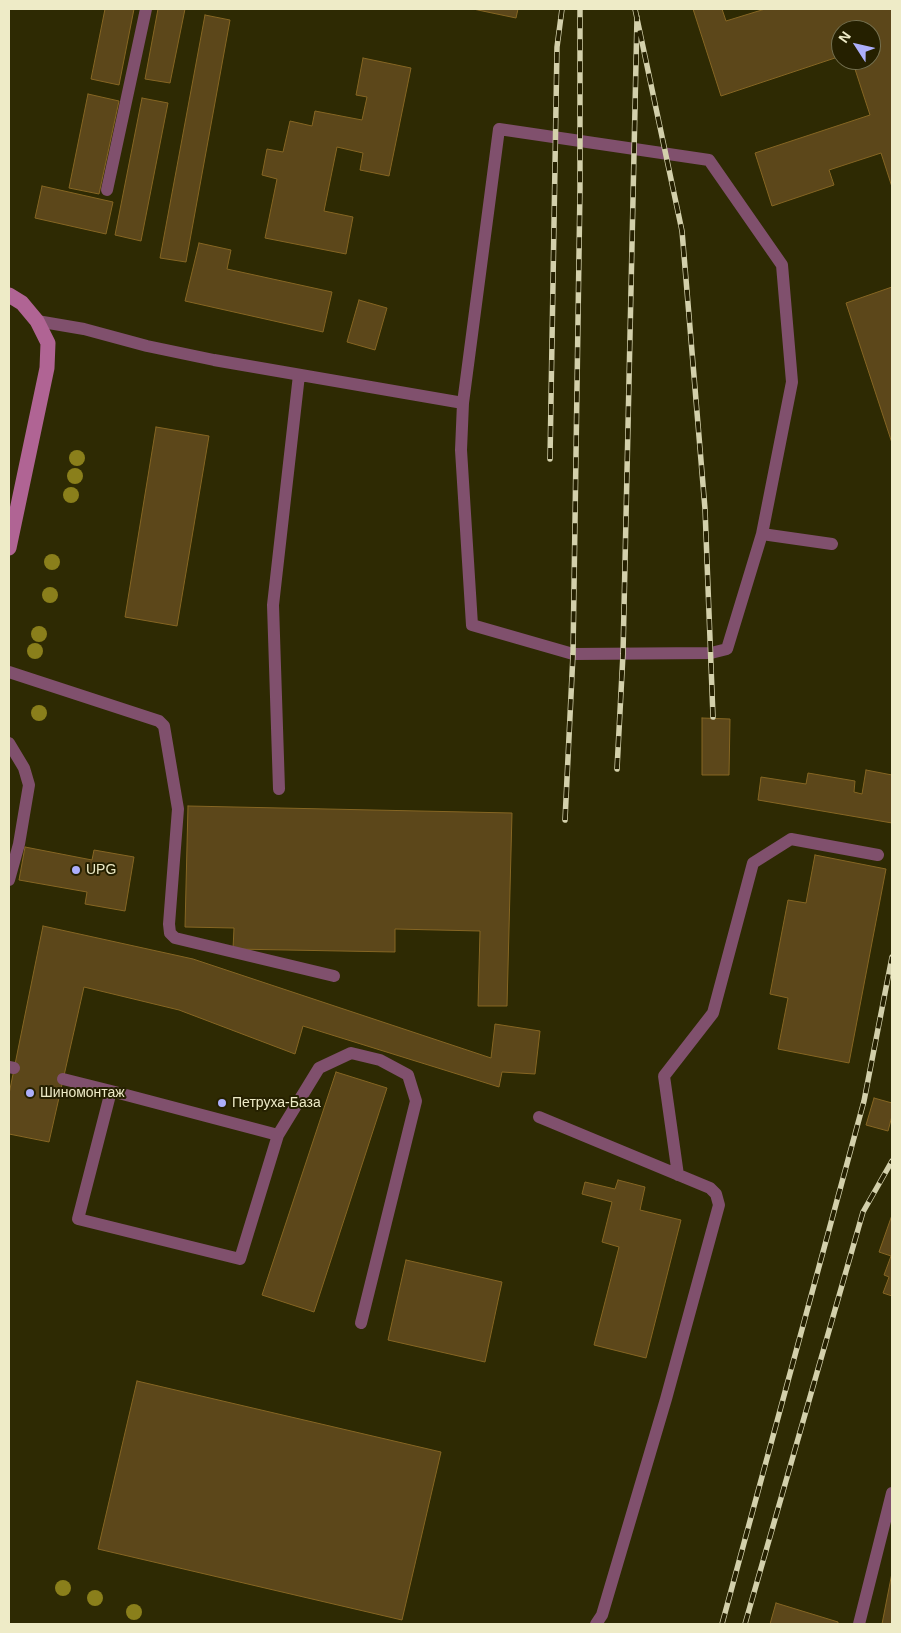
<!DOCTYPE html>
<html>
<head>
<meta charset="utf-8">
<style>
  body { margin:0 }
  #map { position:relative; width:901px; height:1633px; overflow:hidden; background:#2e2a03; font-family:Helvetica,sans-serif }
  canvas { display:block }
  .frame { position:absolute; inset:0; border:10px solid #eeebc7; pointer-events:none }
  .north { position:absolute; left:831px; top:20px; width:50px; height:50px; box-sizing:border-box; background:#252000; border:1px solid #757150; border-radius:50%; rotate:305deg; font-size:14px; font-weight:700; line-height:20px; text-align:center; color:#eeebc7 }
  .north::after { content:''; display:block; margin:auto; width:18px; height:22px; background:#adaffb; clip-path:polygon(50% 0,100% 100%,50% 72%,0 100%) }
</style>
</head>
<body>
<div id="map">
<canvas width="901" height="1633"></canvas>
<div class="frame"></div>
<div class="north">N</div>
</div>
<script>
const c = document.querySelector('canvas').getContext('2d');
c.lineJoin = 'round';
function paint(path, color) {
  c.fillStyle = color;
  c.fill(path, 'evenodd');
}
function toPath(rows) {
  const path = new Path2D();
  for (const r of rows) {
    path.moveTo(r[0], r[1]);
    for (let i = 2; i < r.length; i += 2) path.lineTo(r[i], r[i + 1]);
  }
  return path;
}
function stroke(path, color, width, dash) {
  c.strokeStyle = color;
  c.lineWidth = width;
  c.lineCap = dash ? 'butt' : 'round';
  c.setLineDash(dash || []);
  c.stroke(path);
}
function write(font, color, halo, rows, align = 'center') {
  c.font = font + ' Helvetica,sans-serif';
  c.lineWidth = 4;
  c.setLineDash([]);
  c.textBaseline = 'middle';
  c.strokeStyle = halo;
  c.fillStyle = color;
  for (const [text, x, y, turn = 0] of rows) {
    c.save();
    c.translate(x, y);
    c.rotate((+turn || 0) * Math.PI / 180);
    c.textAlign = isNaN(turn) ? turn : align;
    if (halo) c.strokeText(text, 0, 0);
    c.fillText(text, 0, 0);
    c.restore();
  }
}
const building = toPath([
  [105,9,134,9,119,85,91,79,105,9],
  [158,9,185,9,170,83,145,79,158,9],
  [473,9,518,9,516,18,473,9],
  [693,9,722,9,726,21,765,9,892,9,892,187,881,153,829,170,834,185,772,206,755,153,870,115,852,60,871,60,871,30,841,30,841,56,721,96,693,9],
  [205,15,230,20,186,262,160,258,205,15],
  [363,58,411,68,389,176,360,170,363,153,337,147,324,211,353,217,346,254,265,238,277,179,262,175,267,149,283,152,290,121,312,126,315,111,362,120,367,97,356,95,363,58],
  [88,94,119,101,99,194,69,188,88,94],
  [142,98,168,103,141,241,115,235,142,98],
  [42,186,113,202,106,234,35,218,42,186],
  [199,243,231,250,227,269,332,292,323,332,185,301,199,243],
  [892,287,892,443,846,303,892,287],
  [359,300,387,308,375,350,347,342,359,300],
  [156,427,209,436,177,626,125,617,156,427],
  [702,718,730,719,729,775,702,775,702,718],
  [866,770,892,775,892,823,758,800,761,777,806,784,808,773,855,781,854,792,862,794,866,770],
  [188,806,512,813,507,1006,478,1006,480,931,395,929,395,952,233,949,234,928,185,927,188,806],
  [25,847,92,860,94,850,134,857,125,911,85,904,87,892,19,880,25,847],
  [815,855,886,869,849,1063,778,1049,788,998,770,994,788,900,806,903,815,855],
  [43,926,193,959,491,1058,495,1024,540,1031,535,1074,502,1072,499,1087,303,1026,295,1054,179,1010,84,987,49,1142,9,1134,9,1094,43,926],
  [336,1072,387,1088,314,1312,262,1295,336,1072],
  [874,1098,892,1103,892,1116,888,1131,866,1125,874,1098],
  [618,1180,645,1187,640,1210,681,1220,646,1358,594,1345,619,1247,602,1242,612,1202,582,1194,585,1182,615,1189,618,1180],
  [892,1215,892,1296,883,1293,889,1277,884,1275,891,1256,879,1252,892,1215],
  [406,1260,502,1282,485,1362,388,1340,406,1260],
  [137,1381,441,1452,402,1620,98,1549,137,1381],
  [892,1573,892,1624,882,1624,892,1573],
  [776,1603,838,1622,838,1624,770,1624,776,1603]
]);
paint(building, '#5c471a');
stroke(building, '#866623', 1);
stroke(toPath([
  [107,190,146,9],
  [37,321,84,329,147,346,214,360,463,403,461,450,472,625,573,654,711,653,727,649,762,534,792,382,782,265,709,160,499,129,463,403],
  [762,534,832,544],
  [9,672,159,721,164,726,178,809,169,924,170,933,175,938,334,976],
  [9,743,24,768,29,785,19,844,9,880],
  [279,789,273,605,299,375],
  [9,1067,14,1068],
  [63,1079,111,1091,278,1135,240,1259,78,1219,111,1091],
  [539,1117,710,1188,716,1194,719,1205,666,1399,602,1615,596,1624],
  [278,1135,319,1068,351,1053,380,1060,408,1075,416,1101,361,1323],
  [678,1175,664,1076,713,1013,753,863,791,839,878,855],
  [859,1624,892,1493]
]), '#80506d', 12);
stroke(toPath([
  [9,295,22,303,37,321,48,343,47,368,9,548]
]), '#b06494', 15);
const rail = toPath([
  [635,9,682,231,705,509,713,717],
  [550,459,557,47,562,9],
  [617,769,623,654,637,17],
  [565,820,573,654,580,188,580,9],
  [722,1624,864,1101,892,957],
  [745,1624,863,1212,892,1161]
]);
stroke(rail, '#d3d0ab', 5.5);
stroke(rail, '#252000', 4, [11]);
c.fillStyle = '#8a7f1b';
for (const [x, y] of [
  [77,458],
  [75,476],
  [71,495],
  [52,562],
  [50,595],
  [39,634],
  [35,651],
  [39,713],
  [63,1588],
  [95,1598],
  [134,1612]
]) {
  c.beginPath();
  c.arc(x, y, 8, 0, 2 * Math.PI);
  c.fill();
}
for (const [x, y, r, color] of [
  [76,870,5,"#adaffb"],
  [30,1093,5,"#adaffb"],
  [222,1103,5,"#adaffb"]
]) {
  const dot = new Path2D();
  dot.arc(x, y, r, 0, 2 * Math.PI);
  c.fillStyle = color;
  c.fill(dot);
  stroke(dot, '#252000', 2);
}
write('14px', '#eeebc7', '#252000', [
  ["UPG",86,870],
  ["Шиномонтаж",40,1093],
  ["Петруха-База",232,1103]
], 'left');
</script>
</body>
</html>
